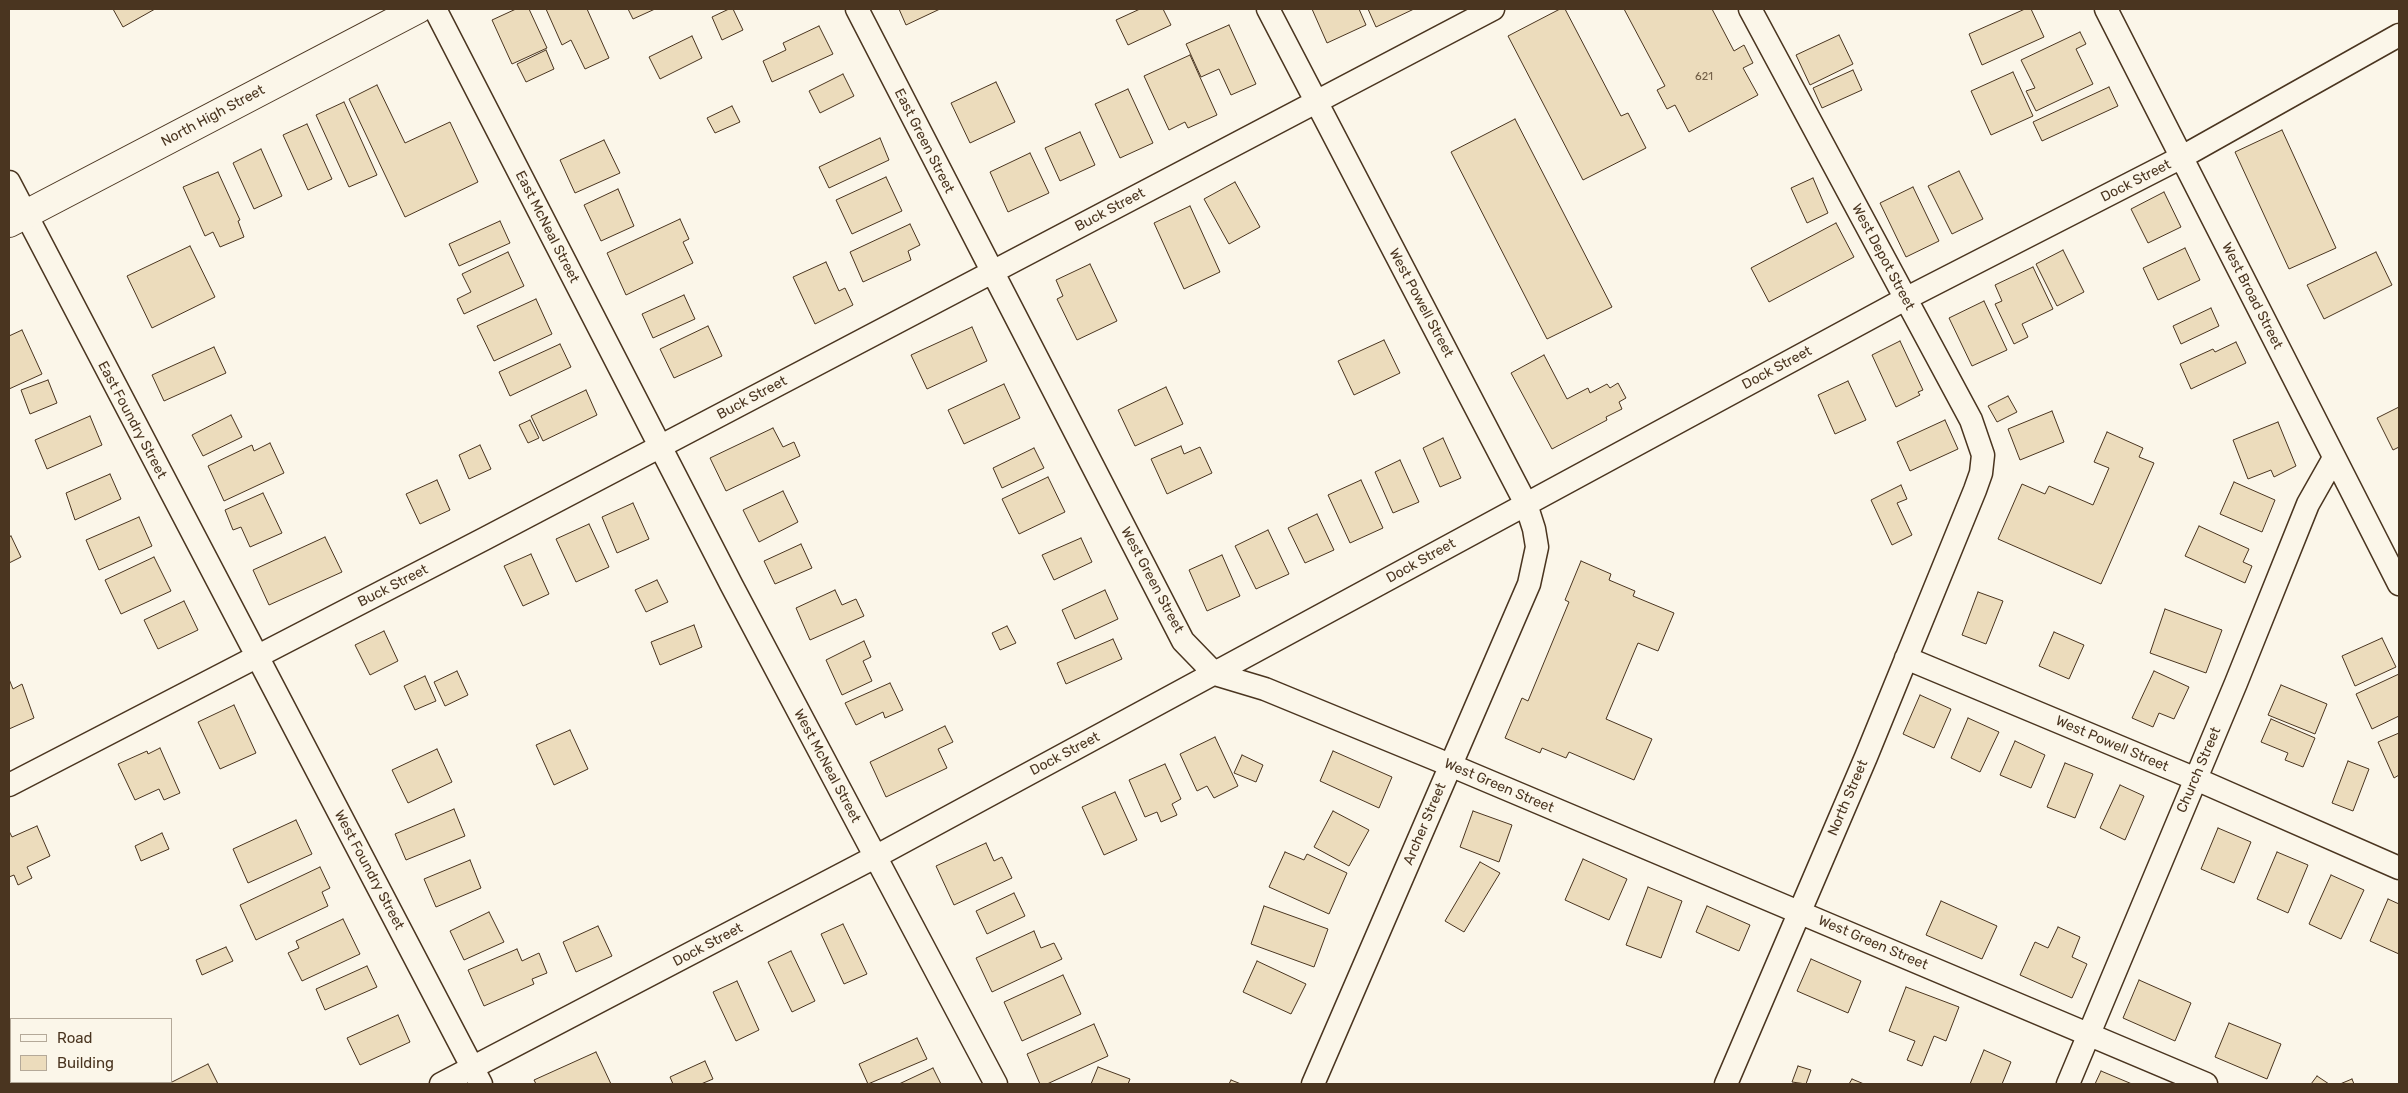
<!DOCTYPE html>
<html>
<head>
<meta charset="utf-8">
<style>
  body { margin:0 }
  #map { position:relative; width:2408px; height:1093px; overflow:hidden; background:#fbf6e9; font-family:Rubik,sans-serif }
  canvas { display:block }
  .frame { position:absolute; inset:0; border:10px solid #4a3520; pointer-events:none }
  .legend { position:absolute; left:10px; top:1018px; width:162px; height:65px; box-sizing:border-box; background:#fbf6e9; border:1px solid #b4a999; margin:0; padding:6px 9px; list-style:none; font-size:15px; color:#4a3520 }
  .legend li { display:flex; align-items:center; gap:10px; height:25px }
  .legend b { width:25px; border:1px solid #b4a999 }
</style>
</head>
<body>
<div id="map">
<canvas width="2408" height="1093"></canvas>
<div class="frame"></div>
<ul class="legend">
<li><b style="height:6px;background:#fbf6e9"></b>Road</li>
<li><b style="height:14px;background:#ecdcbc"></b>Building</li>
</ul>
</div>
<script>
const c = document.querySelector('canvas').getContext('2d');
c.lineJoin = 'round';
function paint(path, color) {
  c.fillStyle = color;
  c.fill(path, 'evenodd');
}
function toPath(rows) {
  const path = new Path2D();
  for (const r of rows) {
    path.moveTo(r[0], r[1]);
    for (let i = 2; i < r.length; i += 2) path.lineTo(r[i], r[i + 1]);
  }
  return path;
}
function stroke(path, color, width, dash) {
  c.strokeStyle = color;
  c.lineWidth = width;
  c.lineCap = dash ? 'butt' : 'round';
  c.setLineDash(dash || []);
  c.stroke(path);
}
function write(font, color, halo, rows, align = 'center') {
  c.font = font + ' Rubik,sans-serif';
  c.lineWidth = 4;
  c.setLineDash([]);
  c.textBaseline = 'middle';
  c.strokeStyle = halo;
  c.fillStyle = color;
  for (const [text, x, y, turn = 0] of rows) {
    c.save();
    c.translate(x, y);
    c.rotate((+turn || 0) * Math.PI / 180);
    c.textAlign = isNaN(turn) ? turn : align;
    if (halo) c.strokeText(text, 0, 0);
    c.fillText(text, 0, 0);
    c.restore();
  }
}
const building = toPath([
  [113,9,155,9,123,27,113,9],
  [516,9,529,9,547,48,512,64,492,20,516,9],
  [546,9,587,9,609,58,585,69,571,40,562,45,546,9],
  [628,9,655,9,633,19,628,9],
  [729,9,733,9,743,30,722,40,712,17,729,9],
  [899,9,940,9,906,25,899,9],
  [1140,9,1163,9,1171,25,1128,45,1116,20,1140,9],
  [1312,9,1359,9,1366,25,1327,43,1312,9],
  [1368,9,1414,9,1376,27,1368,9],
  [1560,9,1565,9,1621,116,1628,113,1646,148,1583,180,1508,36,1560,9],
  [1624,9,1712,9,1734,51,1744,45,1753,63,1743,68,1758,95,1689,132,1675,105,1667,109,1657,90,1665,86,1624,9],
  [2025,9,2031,9,2044,37,1982,65,1969,34,2025,9],
  [1229,25,1256,84,1231,95,1219,69,1201,77,1186,44,1229,25],
  [819,26,833,54,772,82,763,61,786,50,783,43,819,26],
  [2080,32,2086,44,2076,49,2093,84,2036,111,2026,91,2035,88,2021,60,2080,32],
  [1839,35,1853,64,1810,85,1796,55,1839,35],
  [692,36,702,58,660,79,649,57,692,36],
  [546,50,554,69,526,82,517,64,546,50],
  [1190,55,1217,115,1188,128,1185,122,1169,130,1144,76,1190,55],
  [1853,70,1862,90,1822,108,1813,88,1853,70],
  [2013,72,2033,116,1991,135,1971,91,2013,72],
  [843,74,854,96,820,113,809,91,843,74],
  [996,82,1015,122,970,143,951,103,996,82],
  [377,85,405,143,450,122,478,182,405,217,349,99,377,85],
  [2109,87,2118,106,2042,141,2033,122,2109,87],
  [1128,89,1153,143,1120,158,1095,104,1128,89],
  [344,102,377,175,349,187,316,115,344,102],
  [732,106,740,122,715,133,707,118,732,106],
  [1515,119,1612,307,1547,339,1451,152,1515,119],
  [307,124,332,179,308,190,283,135,307,124],
  [2282,130,2336,248,2289,269,2235,152,2282,130],
  [1080,132,1095,165,1060,181,1045,148,1080,132],
  [880,138,889,160,829,188,819,167,880,138],
  [604,140,620,173,575,193,560,160,604,140],
  [261,149,282,196,254,209,233,163,261,149],
  [1030,153,1049,193,1008,212,990,172,1030,153],
  [1959,171,1983,219,1952,234,1928,186,1959,171],
  [218,172,240,220,238,221,244,237,220,247,213,232,205,236,183,187,218,172],
  [886,177,902,211,852,234,836,200,886,177],
  [1813,178,1828,213,1807,223,1791,188,1813,178],
  [1235,182,1260,227,1229,244,1204,199,1235,182],
  [1913,187,1939,241,1906,257,1880,203,1913,187],
  [618,189,634,226,601,241,584,205,618,189],
  [2164,192,2181,227,2148,243,2131,209,2164,192],
  [1190,206,1220,272,1184,289,1154,223,1190,206],
  [680,219,689,239,683,242,693,263,626,295,607,253,680,219],
  [500,221,510,243,459,266,449,244,500,221],
  [1836,223,1854,257,1769,302,1751,268,1836,223],
  [910,224,920,245,908,251,911,260,863,282,850,252,910,224],
  [190,246,215,297,152,328,127,276,190,246],
  [2185,248,2200,280,2158,300,2143,268,2185,248],
  [2063,250,2084,292,2057,306,2036,264,2063,250],
  [508,252,524,286,464,314,457,299,471,292,462,274,508,252],
  [2376,252,2392,285,2324,319,2307,285,2376,252],
  [826,262,839,291,845,288,853,305,815,324,793,277,826,262],
  [1090,264,1117,321,1077,340,1057,299,1063,296,1056,280,1090,264],
  [2033,267,2053,309,2022,324,2028,337,2014,344,1995,304,2002,301,1995,285,2033,267],
  [684,295,695,319,653,338,642,314,684,295],
  [536,299,552,334,494,361,477,326,536,299],
  [1984,301,2007,350,1972,366,1949,318,1984,301],
  [2211,308,2219,326,2181,344,2173,326,2211,308],
  [708,326,722,356,674,378,660,349,708,326],
  [972,327,987,361,927,389,911,355,972,327],
  [22,330,42,374,9,389,9,336,22,330],
  [1384,340,1400,373,1354,395,1338,361,1384,340],
  [1900,341,1923,390,1918,392,1920,395,1896,407,1872,355,1900,341],
  [2236,342,2246,363,2191,389,2180,364,2213,349,2215,352,2236,342],
  [560,344,571,367,510,396,499,372,560,344],
  [214,347,226,373,164,401,152,375,214,347],
  [1544,355,1567,399,1588,388,1590,393,1607,384,1610,388,1618,383,1626,398,1619,402,1622,409,1606,417,1607,420,1552,449,1511,373,1544,355],
  [48,380,57,403,30,414,21,390,48,380],
  [1848,381,1866,420,1835,434,1818,395,1848,381],
  [1004,384,1020,418,964,444,948,410,1004,384],
  [1166,387,1183,424,1135,446,1118,410,1166,387],
  [586,390,597,415,543,441,531,416,586,390],
  [2008,396,2017,412,1997,422,1988,406,2008,396],
  [2399,407,2399,447,2393,450,2377,418,2399,407],
  [2052,411,2064,442,2020,460,2008,429,2052,411],
  [231,415,242,437,203,456,192,435,231,415],
  [90,416,102,445,47,469,35,440,90,416],
  [530,420,539,438,528,443,519,425,530,420],
  [1945,420,1958,449,1910,471,1897,442,1945,420],
  [2278,422,2296,466,2274,477,2271,470,2248,479,2233,440,2278,422],
  [773,428,783,447,794,442,800,456,726,491,710,458,773,428],
  [2107,432,2143,448,2139,457,2154,463,2101,584,1998,539,2022,484,2045,494,2049,486,2093,505,2109,468,2094,462,2107,432],
  [1443,438,1461,478,1440,487,1423,448,1443,438],
  [270,443,284,473,224,501,208,466,252,445,254,451,270,443],
  [480,445,491,469,469,479,459,455,480,445],
  [1181,446,1184,454,1200,447,1212,473,1167,494,1151,459,1181,446],
  [1034,448,1044,468,1002,488,993,468,1034,448],
  [1400,460,1419,502,1393,513,1375,472,1400,460],
  [110,474,121,499,75,520,66,493,110,474],
  [1048,477,1065,512,1019,534,1002,499,1048,477],
  [437,480,450,510,420,524,406,494,437,480],
  [1361,480,1383,528,1350,543,1328,495,1361,480],
  [2234,482,2275,500,2262,532,2220,514,2234,482],
  [1901,485,1907,499,1897,503,1912,535,1892,545,1871,500,1901,485],
  [783,491,798,522,759,542,743,510,783,491],
  [263,493,282,533,250,547,241,527,233,530,225,510,263,493],
  [633,503,649,539,617,553,602,517,633,503],
  [1317,514,1334,550,1305,563,1288,528,1317,514],
  [139,517,152,546,99,570,86,540,139,517],
  [589,524,609,567,576,582,556,539,589,524],
  [2199,526,2249,549,2243,562,2252,566,2245,583,2185,556,2199,526],
  [1268,530,1289,574,1256,589,1235,546,1268,530],
  [11,536,21,557,9,563,9,537,11,536],
  [325,537,342,572,269,605,253,570,325,537],
  [1081,538,1092,562,1054,580,1042,555,1081,538],
  [801,544,812,568,775,584,764,561,801,544],
  [531,554,549,594,523,606,504,566,531,554],
  [1222,555,1240,596,1207,611,1189,570,1222,555],
  [154,557,171,591,121,614,105,580,154,557],
  [1581,561,1611,574,1609,580,1635,591,1633,596,1674,613,1658,651,1638,643,1606,719,1652,739,1634,780,1569,752,1566,758,1542,748,1540,753,1505,738,1522,698,1528,701,1569,602,1565,600,1581,561],
  [657,580,668,602,646,612,635,590,657,580],
  [835,590,842,605,856,599,864,616,810,640,796,608,835,590],
  [1105,590,1118,619,1075,639,1062,610,1105,590],
  [1978,592,2003,601,1986,644,1962,635,1978,592],
  [184,601,198,630,158,649,144,620,184,601],
  [2165,609,2222,630,2206,673,2150,653,2165,609],
  [694,625,702,647,660,665,651,642,694,625],
  [1007,626,1016,643,1000,650,992,633,1007,626],
  [384,631,398,661,370,675,355,645,384,631],
  [2054,632,2084,645,2069,679,2039,666,2054,632],
  [2382,638,2396,667,2355,686,2342,656,2382,638],
  [1113,639,1122,659,1066,684,1057,663,1113,639],
  [864,641,871,657,863,661,872,681,842,695,826,660,864,641],
  [457,671,468,695,445,706,434,682,457,671],
  [2154,671,2189,687,2174,719,2159,713,2153,727,2132,718,2154,671],
  [2399,674,2399,716,2372,729,2356,694,2399,674],
  [425,676,436,701,415,710,404,686,425,676],
  [9,679,13,689,22,684,34,718,9,729,9,679],
  [890,683,903,710,885,718,883,712,856,725,845,703,890,683],
  [2281,685,2327,704,2315,734,2268,715,2281,685],
  [1920,695,1951,709,1934,748,1903,734,1920,695],
  [234,705,256,753,220,769,198,722,234,705],
  [1968,718,1999,732,1980,772,1951,758,1968,718],
  [2271,719,2315,738,2303,767,2285,760,2288,753,2261,742,2271,719],
  [945,726,953,742,938,749,947,768,886,797,870,762,945,726],
  [570,730,588,769,554,785,536,745,570,730],
  [2399,733,2399,775,2394,778,2378,742,2399,733],
  [1215,737,1238,786,1214,798,1207,786,1197,791,1180,754,1215,737],
  [2015,741,2045,755,2031,788,2000,775,2015,741],
  [160,748,180,793,164,800,159,789,135,800,118,764,147,751,148,754,160,748],
  [437,749,452,782,408,803,392,770,437,749],
  [1333,751,1392,777,1379,808,1320,781,1333,751],
  [1242,755,1263,765,1256,782,1234,773,1242,755],
  [2348,761,2369,769,2353,811,2332,803,2348,761],
  [2065,763,2093,774,2075,818,2047,807,2065,763],
  [1165,764,1181,799,1172,804,1177,815,1161,822,1157,812,1145,817,1129,780,1165,764],
  [2120,785,2144,796,2125,840,2100,828,2120,785],
  [1115,792,1137,840,1104,855,1082,807,1115,792],
  [454,809,465,836,406,860,395,834,454,809],
  [1333,811,1369,830,1349,866,1314,847,1333,811],
  [1473,811,1512,825,1499,862,1460,847,1473,811],
  [296,820,312,854,248,883,233,849,296,820],
  [37,826,50,856,27,867,32,878,18,885,14,875,9,877,9,831,12,837,37,826],
  [2218,828,2251,842,2234,883,2201,869,2218,828],
  [162,833,169,849,141,861,135,846,162,833],
  [986,843,994,861,1002,857,1012,878,954,905,936,866,986,843],
  [1285,852,1304,860,1307,854,1347,873,1329,914,1269,887,1285,852],
  [2277,852,2308,865,2288,913,2257,899,2277,852],
  [1583,859,1627,879,1609,920,1565,900,1583,859],
  [470,860,481,888,436,907,424,879,470,860],
  [1480,862,1500,873,1464,932,1445,921,1480,862],
  [320,867,330,888,322,892,328,906,256,940,240,905,320,867],
  [2331,875,2364,890,2341,939,2309,924,2331,875],
  [1648,887,1682,901,1661,958,1626,945,1648,887],
  [1014,893,1025,916,987,934,976,911,1014,893],
  [2388,899,2399,904,2399,954,2370,941,2388,899],
  [1941,901,1997,926,1982,959,1926,935,1941,901],
  [1264,906,1328,929,1314,967,1251,944,1264,906],
  [1707,906,1750,925,1739,951,1696,932,1707,906],
  [489,912,504,942,464,960,450,931,489,912],
  [343,919,360,954,302,981,288,953,299,948,296,941,343,919],
  [843,924,867,974,844,984,821,934,843,924],
  [598,926,612,956,576,972,563,942,598,926],
  [2058,927,2080,937,2072,957,2087,964,2072,998,2020,975,2035,942,2048,948,2058,927],
  [1034,931,1041,948,1054,943,1062,959,992,992,976,958,1034,931],
  [226,947,233,961,202,975,196,960,226,947],
  [517,949,522,961,539,953,547,973,532,979,534,984,484,1006,468,970,517,949],
  [791,951,815,1001,792,1012,768,962,791,951],
  [1811,959,1861,981,1848,1013,1797,991,1811,959],
  [1257,961,1306,984,1291,1014,1243,992,1257,961],
  [367,966,377,987,325,1010,316,989,367,966],
  [1063,975,1081,1014,1022,1041,1004,1002,1063,975],
  [2139,980,2191,1003,2175,1041,2123,1018,2139,980],
  [737,981,759,1030,736,1041,713,992,737,981],
  [1906,987,1959,1007,1946,1041,1934,1036,1922,1066,1907,1060,1915,1041,1889,1031,1906,987],
  [398,1015,410,1042,360,1065,347,1038,398,1015],
  [2229,1023,2281,1044,2267,1079,2215,1057,2229,1023],
  [1094,1024,1108,1056,1047,1084,1040,1084,1027,1054,1094,1024],
  [917,1038,927,1059,868,1084,859,1064,917,1038],
  [1984,1050,2011,1062,2002,1084,1970,1084,1984,1050],
  [596,1052,611,1084,536,1084,534,1080,596,1052],
  [705,1061,713,1079,701,1084,673,1084,670,1077,705,1061],
  [208,1064,218,1084,168,1084,208,1064],
  [1798,1066,1811,1070,1806,1084,1792,1082,1798,1066],
  [1098,1067,1130,1079,1128,1084,1091,1084,1098,1067],
  [933,1068,941,1084,899,1084,933,1068],
  [2101,1071,2132,1084,2095,1084,2101,1071],
  [2317,1076,2329,1084,2311,1084,2317,1076],
  [1852,1079,1864,1084,1849,1084,1852,1079],
  [2352,1079,2354,1084,2340,1084,2352,1079],
  [1231,1080,1241,1084,1229,1084,1231,1080]
]);
paint(building, '#ecdcbc');
stroke(building, '#4a3520', 1);
const minor = toPath([
  [435,9,732,586,996,1084],
  [857,9,1183,641,1215,674,1265,689,1450,765,2206,1084],
  [1268,9,1526,504,1534,529,1537,547,1529,584,1313,1084],
  [2106,9,2399,584],
  [9,182,481,1084],
  [1906,658,2196,779,2399,868],
  [9,785,486,538,1493,9],
  [441,1084,875,857,1905,299,2182,157,2399,35],
  [1726,1084,1866,757,1975,490,1981,473,1983,455,1971,420,1750,9],
  [2068,1084,2236,683,2308,504,2334,458]
]);
const tertiary = toPath([
  [9,223,418,9]
]);
stroke(minor, '#4a3520', 25);
stroke(tertiary, '#4a3520', 30);
stroke(minor, '#fbf6e9', 22);
stroke(tertiary, '#fbf6e9', 28);
write('11px', '#725f47', null, [
  ["621",1704,77]
]);
write('14px', '#4a3520', '#fbf6e9', [
  ["North High Street",213,116,-28],
  ["East Green Street",924,141,63],
  ["Dock Street",2136,181,-27],
  ["Buck Street",1110,210,-28],
  ["East McNeal Street",547,227,63],
  ["West Depot Street",1883,257,62],
  ["West Broad Street",2252,296,63],
  ["West Powell Street",1421,303,62],
  ["Dock Street",1777,368,-28],
  ["Buck Street",752,398,-28],
  ["East Foundry Street",132,420,62],
  ["Dock Street",1421,561,-29],
  ["West Green Street",1152,580,62],
  ["Buck Street",393,586,-27],
  ["West Powell Street",2112,744,23],
  ["Dock Street",1065,754,-28],
  ["West McNeal Street",827,766,62],
  ["Church Street",2199,770,-67],
  ["West Green Street",1499,786,23],
  ["North Street",1848,798,-67],
  ["Archer Street",1425,824,-67],
  ["West Foundry Street",369,870,62],
  ["West Green Street",1873,943,23],
  ["Dock Street",708,945,-28]
]);
</script>
</body>
</html>
